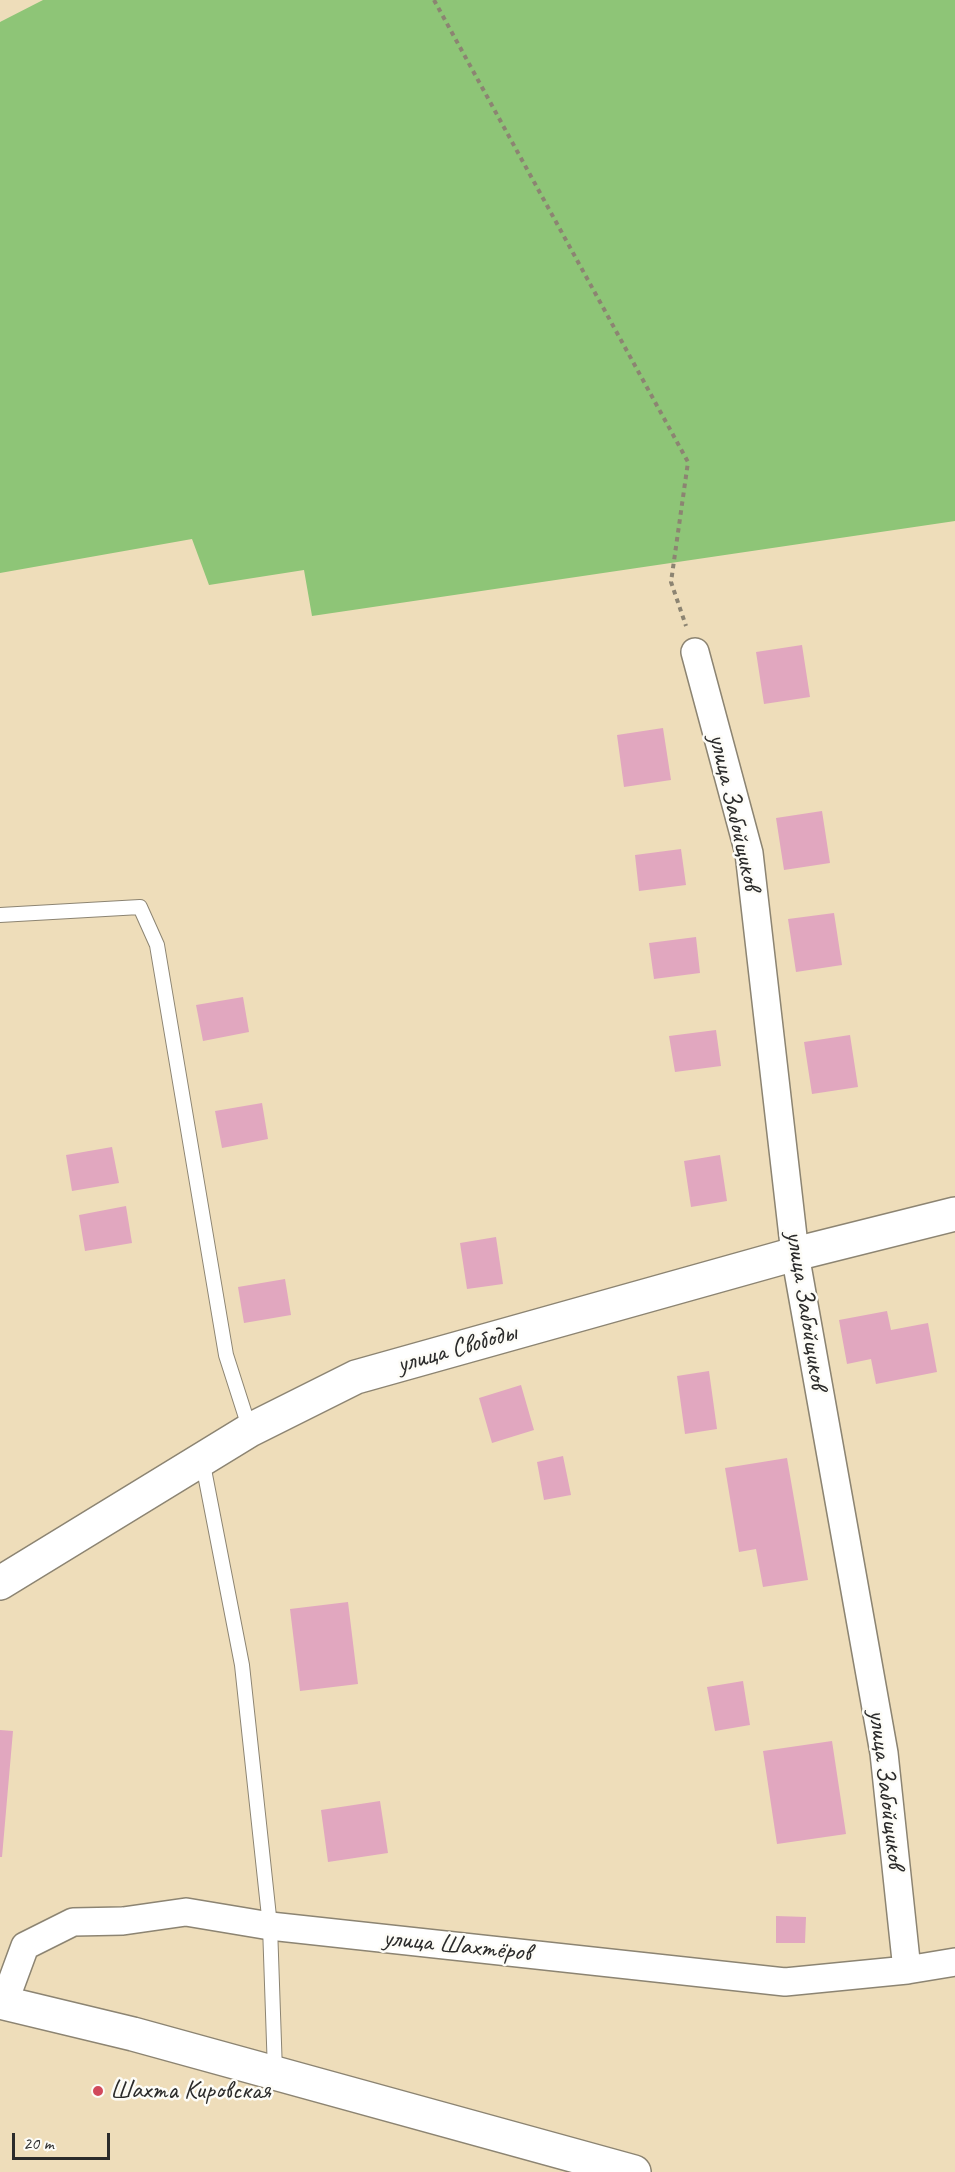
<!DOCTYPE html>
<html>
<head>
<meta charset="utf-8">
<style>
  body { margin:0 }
  #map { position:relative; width:955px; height:2172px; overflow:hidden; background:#eeddba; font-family:Caveat,sans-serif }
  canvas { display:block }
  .scale { position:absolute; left:12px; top:2133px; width:98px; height:27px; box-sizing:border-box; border:3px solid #2b2b2b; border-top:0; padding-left:8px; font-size:18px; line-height:21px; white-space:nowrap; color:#2b2b2b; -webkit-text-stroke:4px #fdfcf7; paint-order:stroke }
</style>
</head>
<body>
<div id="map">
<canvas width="955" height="2172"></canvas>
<div class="scale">20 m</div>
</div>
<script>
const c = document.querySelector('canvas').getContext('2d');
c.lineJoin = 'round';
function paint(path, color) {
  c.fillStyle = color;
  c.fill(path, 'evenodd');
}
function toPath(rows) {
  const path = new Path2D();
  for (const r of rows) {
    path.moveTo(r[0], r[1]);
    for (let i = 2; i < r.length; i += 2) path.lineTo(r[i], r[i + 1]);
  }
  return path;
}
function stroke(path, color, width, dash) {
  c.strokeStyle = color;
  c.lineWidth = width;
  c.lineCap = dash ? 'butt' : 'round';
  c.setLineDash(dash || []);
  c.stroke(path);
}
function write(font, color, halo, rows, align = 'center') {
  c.font = font + ' Caveat,sans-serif';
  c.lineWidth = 5;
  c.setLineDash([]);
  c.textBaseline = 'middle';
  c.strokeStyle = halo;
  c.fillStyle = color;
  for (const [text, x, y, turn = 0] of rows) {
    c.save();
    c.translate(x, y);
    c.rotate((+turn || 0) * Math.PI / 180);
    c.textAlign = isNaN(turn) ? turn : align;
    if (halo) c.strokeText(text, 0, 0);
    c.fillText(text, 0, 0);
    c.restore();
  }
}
paint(toPath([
  [43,0,955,0,955,521,312,616,304,570,209,585,192,539,0,573,0,22]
]), '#8ec577');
paint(toPath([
  [802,645,810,697,764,704,756,652],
  [663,728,671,780,624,787,617,735],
  [822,811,830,863,784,870,776,818],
  [681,849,686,885,639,891,635,855],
  [834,913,842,965,796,972,788,919],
  [696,937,700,973,654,979,649,943],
  [243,997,249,1032,203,1041,196,1005],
  [716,1030,721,1066,675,1072,669,1036],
  [850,1035,858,1087,812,1094,804,1042],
  [262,1103,268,1139,222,1148,215,1111],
  [112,1147,119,1183,72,1191,66,1155],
  [720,1155,727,1201,691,1207,684,1161],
  [126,1206,132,1243,85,1251,79,1215],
  [496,1237,503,1284,467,1289,460,1243],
  [285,1279,291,1315,244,1323,238,1287],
  [887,1311,891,1330,928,1323,937,1372,876,1384,871,1359,847,1364,839,1320],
  [709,1371,717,1429,685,1434,677,1376],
  [521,1385,534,1430,492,1443,479,1398],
  [563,1456,571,1495,544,1500,537,1462],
  [787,1458,808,1580,763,1587,756,1549,739,1552,725,1468],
  [348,1602,358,1684,300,1691,290,1609],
  [743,1681,750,1725,715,1731,707,1687],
  [0,1730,13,1731,2,1857,0,1857],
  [832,1741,846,1834,777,1844,763,1751],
  [380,1801,388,1853,328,1862,321,1810],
  [776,1916,806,1917,805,1943,776,1943]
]), '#e1a7bf');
const service = toPath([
  [0,915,140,907,157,945,226,1355,250,1430],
  [202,1459,242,1665,270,1926,275,2072]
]);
const minor = toPath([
  [695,652,749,853,795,1254,884,1753,907,1970],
  [4,2003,25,1946,73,1922,123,1921,186,1912,270,1926,785,1982,907,1970,955,1962]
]);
const secondary = toPath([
  [0,1583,250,1430,356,1377,795,1254,955,1214],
  [0,2002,133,2034,634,2172]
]);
stroke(service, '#8c8472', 16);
stroke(minor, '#8c8472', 30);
stroke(secondary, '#8c8472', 36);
stroke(toPath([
  [434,0,688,462,671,582,686,626]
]), '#8c8472', 4, [4.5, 4.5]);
stroke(service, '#fff', 14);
stroke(minor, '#fff', 27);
stroke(secondary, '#fff', 33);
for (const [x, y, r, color] of [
  [98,2091,6,"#d1495b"]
]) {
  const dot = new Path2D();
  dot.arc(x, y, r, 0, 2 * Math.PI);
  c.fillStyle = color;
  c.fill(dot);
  stroke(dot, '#fdfcf7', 2);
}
write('26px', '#2b2b2b', '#fdfcf7', [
  ["улица Забойщиков",734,812,77],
  ["улица Забойщиков",806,1310,81],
  ["улица Свободы",457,1349,-16],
  ["улица Забойщиков",886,1789,83],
  ["улица Шахтёров",457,1946,6]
]);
write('26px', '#2b2b2b', '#fdfcf7', [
  ["Шахта Кировская",110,2091]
], 'left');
</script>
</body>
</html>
